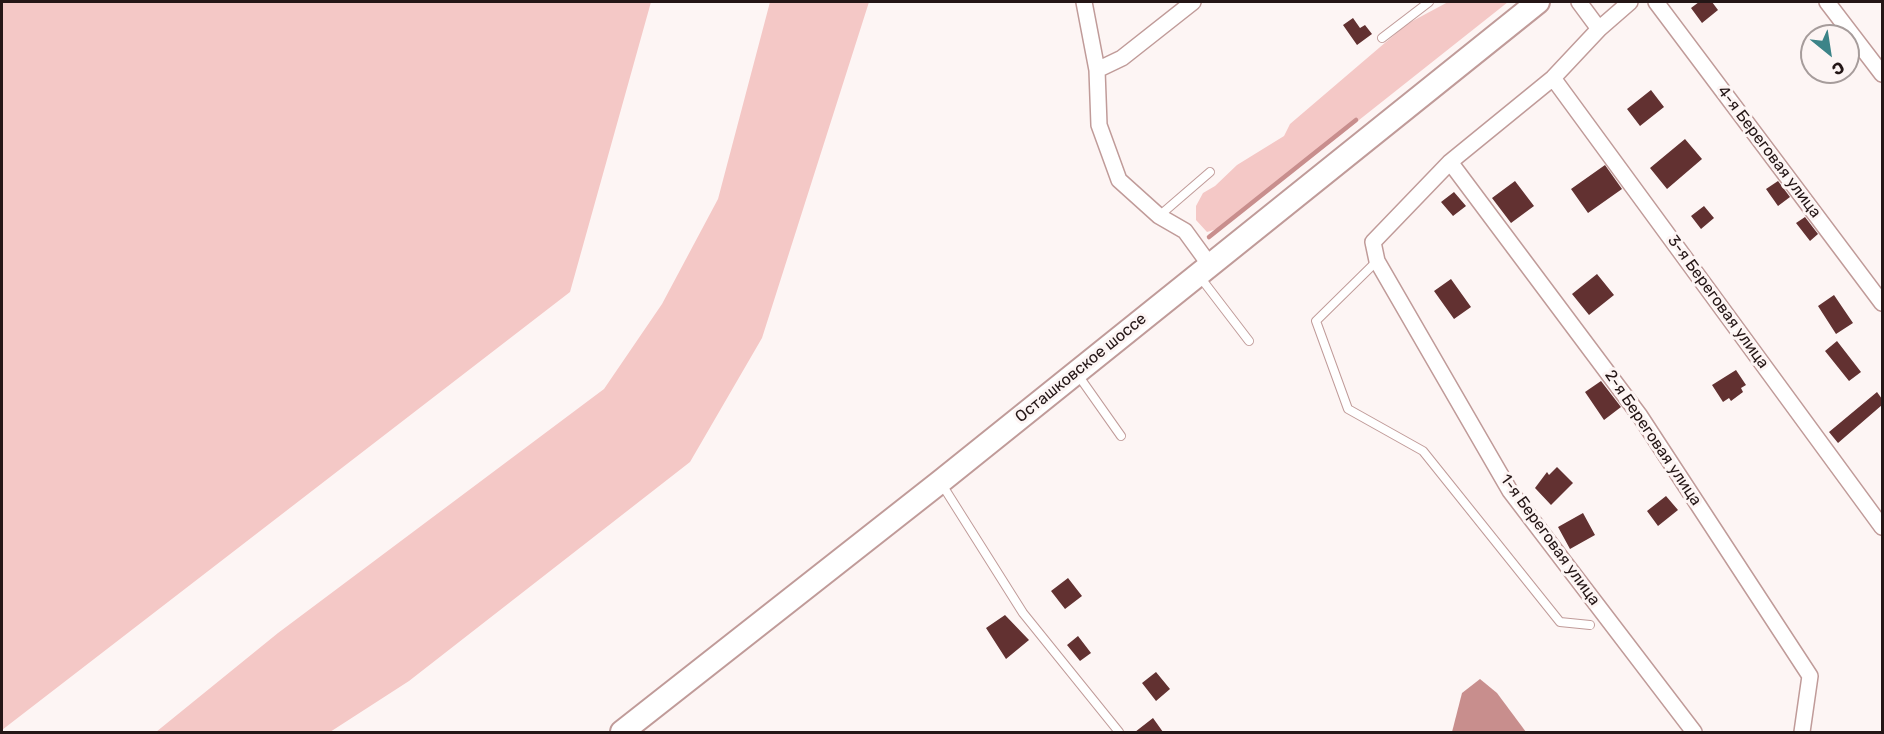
<!DOCTYPE html>
<html>
<head>
<meta charset="utf-8">
<style>
  body { margin:0 }
  #map { position:relative; width:1884px; height:734px; overflow:hidden; background:#fdf5f4; font-family:Rubik,sans-serif }
  canvas { display:block }
  .frame { position:absolute; inset:0; border:3px solid #241616; pointer-events:none }
  .north { position:absolute; left:1800px; top:24px; width:60px; height:60px; box-sizing:border-box; background:#fdf5f4; border:2px solid #a69c9b; border-radius:50%; rotate:150deg; font-size:16px; font-weight:700; line-height:24px; text-align:center; color:#241616 }
  .north::after { content:''; display:block; margin:auto; width:21px; height:27px; background:#3c8488; clip-path:polygon(50% 0,100% 100%,50% 72%,0 100%) }
</style>
</head>
<body>
<div id="map">
<canvas width="1884" height="734"></canvas>
<div class="frame"></div>
<div class="north">С</div>
</div>
<script>
const c = document.querySelector('canvas').getContext('2d');
c.lineJoin = 'round';
function paint(path, color) {
  c.fillStyle = color;
  c.fill(path, 'evenodd');
}
function toPath(rows) {
  const path = new Path2D();
  for (const r of rows) {
    path.moveTo(r[0], r[1]);
    for (let i = 2; i < r.length; i += 2) path.lineTo(r[i], r[i + 1]);
  }
  return path;
}
function stroke(path, color, width, dash) {
  c.strokeStyle = color;
  c.lineWidth = width;
  c.lineCap = dash ? 'butt' : 'round';
  c.setLineDash(dash || []);
  c.stroke(path);
}
function write(font, color, halo, rows, align = 'center') {
  c.font = font + ' Rubik,sans-serif';
  c.lineWidth = 6;
  c.setLineDash([]);
  c.textBaseline = 'middle';
  c.strokeStyle = halo;
  c.fillStyle = color;
  for (const [text, x, y, turn = 0] of rows) {
    c.save();
    c.translate(x, y);
    c.rotate((+turn || 0) * Math.PI / 180);
    c.textAlign = isNaN(turn) ? turn : align;
    if (halo) c.strokeText(text, 0, 0);
    c.fillText(text, 0, 0);
    c.restore();
  }
}
paint(toPath([
  [2,2,651,2,570,292,2,730],
  [770,2,869,2,762,338,690,462,409,681,330,732,156,732,278,633,604,389,662,304,718,199],
  [1448,2,1508,2,1224,227,1207,232,1196,220,1196,206,1203,193,1215,186,1237,165,1284,136,1290,124,1407,24]
]), '#f4c8c6');
paint(toPath([
  [1480,679,1497,693,1526,732,1452,732,1462,693]
]), '#c88e8d');
stroke(toPath([
  [1209,237,1356,120]
]), '#c88e8d', 4.5);
paint(toPath([
  [1699,2,1712,2,1718,10,1702,23,1691,8],
  [1353,18,1360,28,1365,25,1372,34,1357,45,1343,25],
  [1651,90,1664,107,1640,126,1627,109],
  [1685,139,1702,159,1667,189,1650,168],
  [1605,165,1622,189,1588,213,1571,189],
  [1515,181,1534,206,1511,223,1492,198],
  [1778,181,1790,197,1778,206,1766,189],
  [1454,192,1466,206,1453,216,1441,202],
  [1704,206,1714,218,1701,229,1691,216],
  [1805,217,1818,234,1810,241,1796,223],
  [1597,274,1614,295,1589,315,1572,294],
  [1451,279,1471,307,1454,319,1434,291],
  [1834,295,1853,323,1836,334,1818,306],
  [1837,341,1861,372,1849,381,1825,351],
  [1736,370,1746,385,1741,388,1743,392,1731,401,1729,398,1723,402,1712,385],
  [1601,381,1621,407,1604,420,1585,392],
  [1877,392,1882,399,1882,405,1838,443,1829,432],
  [1557,467,1573,483,1551,505,1535,488,1547,472,1549,475],
  [1666,496,1678,510,1658,526,1647,511],
  [1583,513,1595,535,1570,549,1558,527],
  [1068,578,1082,596,1065,609,1051,591],
  [1005,615,1029,640,1006,659,986,628],
  [1078,636,1091,653,1080,661,1067,645],
  [1156,672,1170,689,1156,701,1142,683],
  [1153,718,1163,732,1135,732]
]), '#623131');
const lane = toPath([
  [1382,38,1429,2],
  [1159,216,1210,172],
  [1377,261,1316,321,1348,409,1423,451,1560,622,1590,625],
  [1200,277,1249,341],
  [1078,375,1121,436],
  [941,483,1023,613,1119,732]
]);
const street = toPath([
  [1084,2,1097,70,1099,125,1119,180,1159,216,1185,231,1209,264],
  [1579,2,1599,29],
  [1630,2,1599,29,1553,78,1450,162,1373,242,1377,261,1510,491,1694,732],
  [1656,2,1882,303],
  [1827,2,1882,74],
  [1097,70,1122,58,1193,2],
  [1553,78,1882,527],
  [1450,162,1640,416,1810,676,1802,732]
]);
const secondary = toPath([
  [622,732,940,482,1538,2]
]);
stroke(lane, '#c09b99', 10);
stroke(street, '#c09b99', 18);
stroke(secondary, '#c09b99', 26);
stroke(lane, '#fff', 8);
stroke(street, '#fff', 15);
stroke(secondary, '#fff', 22);
write('16px', '#241616', '#fdf5f4', [
  ["4-я Береговая улица",1769,152,53],
  ["3-я Береговая улица",1718,302,54],
  ["Осташковское шоссе",1081,368,-39],
  ["2-я Береговая улица",1653,438,56],
  ["1-я Береговая улица",1550,540,54]
]);
</script>
</body>
</html>
